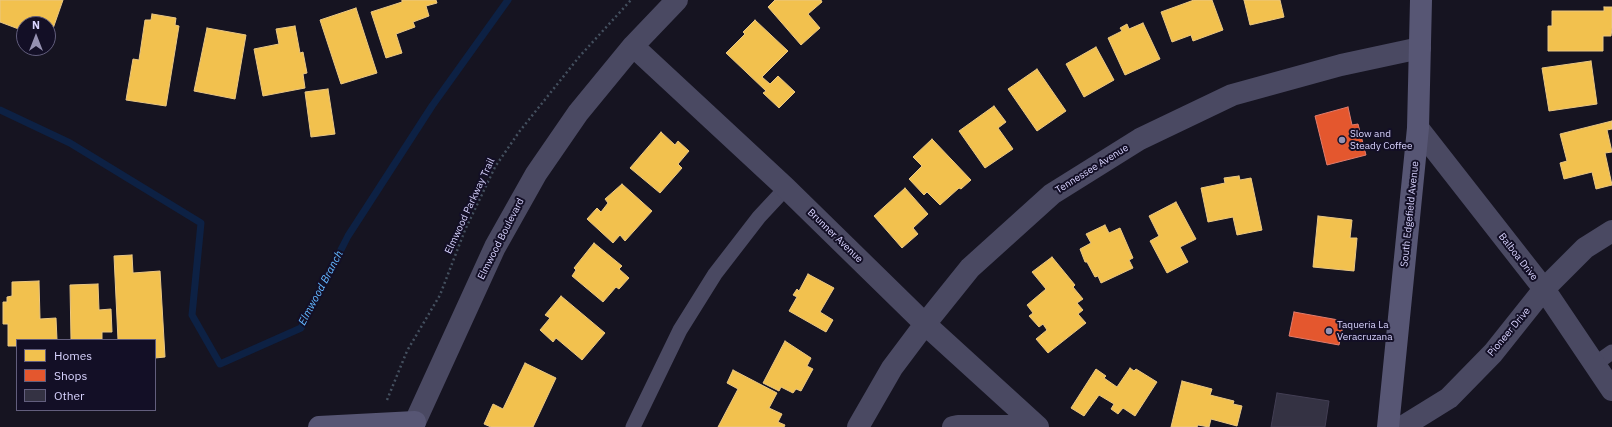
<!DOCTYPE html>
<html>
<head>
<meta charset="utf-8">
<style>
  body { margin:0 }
  #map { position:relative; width:1612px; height:427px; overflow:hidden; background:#161421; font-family:"IBM Plex Sans",sans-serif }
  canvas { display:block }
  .legend { position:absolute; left:16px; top:339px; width:140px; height:72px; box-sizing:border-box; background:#130f26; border:1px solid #625e7d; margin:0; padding:5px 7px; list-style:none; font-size:12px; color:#d9d4ff }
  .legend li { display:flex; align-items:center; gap:8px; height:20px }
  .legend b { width:20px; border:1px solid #625e7d }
  .north { position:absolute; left:16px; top:16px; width:40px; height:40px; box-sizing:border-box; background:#130f26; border:1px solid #625e7d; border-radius:50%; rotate:0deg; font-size:11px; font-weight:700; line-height:16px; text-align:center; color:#d9d4ff }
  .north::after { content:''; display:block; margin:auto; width:14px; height:18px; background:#9591b1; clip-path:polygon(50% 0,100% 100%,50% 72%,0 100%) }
</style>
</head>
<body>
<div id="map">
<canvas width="1612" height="427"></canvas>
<ul class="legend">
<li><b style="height:11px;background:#f2c14e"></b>Homes</li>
<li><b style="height:11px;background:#e4572e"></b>Shops</li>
<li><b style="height:11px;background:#343243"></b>Other</li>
</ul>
<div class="north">N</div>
</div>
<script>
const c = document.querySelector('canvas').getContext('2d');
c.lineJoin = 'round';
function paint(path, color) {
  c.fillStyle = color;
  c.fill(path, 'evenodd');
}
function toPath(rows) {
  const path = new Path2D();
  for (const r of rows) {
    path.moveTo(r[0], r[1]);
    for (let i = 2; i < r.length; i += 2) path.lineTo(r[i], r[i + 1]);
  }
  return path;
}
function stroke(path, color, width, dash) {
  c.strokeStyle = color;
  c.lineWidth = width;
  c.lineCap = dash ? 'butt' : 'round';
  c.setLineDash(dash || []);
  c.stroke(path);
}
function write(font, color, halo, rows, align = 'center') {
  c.font = font + ' "IBM Plex Sans",sans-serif';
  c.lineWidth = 4;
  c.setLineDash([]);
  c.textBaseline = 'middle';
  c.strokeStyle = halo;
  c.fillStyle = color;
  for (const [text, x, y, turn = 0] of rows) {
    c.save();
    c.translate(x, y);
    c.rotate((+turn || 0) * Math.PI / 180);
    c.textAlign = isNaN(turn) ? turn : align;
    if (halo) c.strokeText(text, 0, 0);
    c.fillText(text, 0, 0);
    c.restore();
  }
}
const homes = toPath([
  [0,0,63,0,49,40,48,24,24,24,24,31,0,22,0,0],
  [402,0,436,0,437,3,426,6,429,16,413,22,415,27,396,34,402,53,386,58,371,12,402,2,402,0],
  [775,0,821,0,822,2,808,14,820,28,801,45,768,7,775,0],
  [1194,0,1212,0,1223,30,1193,41,1191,35,1172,42,1161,12,1194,0],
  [1244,0,1280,0,1284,17,1250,25,1244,0],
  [1604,7,1612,7,1612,28,1611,36,1603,36,1603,51,1548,51,1548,26,1552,26,1552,11,1604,11,1604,7],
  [356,8,377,73,341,84,320,20,356,8],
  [152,14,176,18,175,25,179,26,166,106,126,100,133,59,139,60,145,20,151,20,152,14],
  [755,20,788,51,762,77,770,84,778,76,795,92,779,108,763,93,766,91,726,53,745,34,743,32,755,20],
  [1143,23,1160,59,1125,75,1108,38,1122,31,1120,28,1127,24,1129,29,1143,23],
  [295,26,300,53,303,52,307,73,303,74,305,88,263,96,254,49,279,44,276,29,295,26],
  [207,28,246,35,235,99,194,91,207,28],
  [1096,47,1114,80,1084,97,1066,64,1096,47],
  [1591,61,1597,104,1549,111,1542,68,1591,61],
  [1037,69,1066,111,1037,131,1008,89,1037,69],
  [328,89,335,134,311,137,305,92,328,89],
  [994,106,1006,122,998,128,1013,149,985,168,959,131,994,106],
  [1612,121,1612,129,1607,130,1612,152,1605,153,1612,185,1596,189,1592,172,1564,179,1560,163,1567,161,1560,134,1612,121],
  [661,132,675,145,678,141,689,151,678,164,682,168,660,193,630,168,661,132],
  [932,139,971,180,961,189,959,188,940,205,927,192,924,195,909,179,922,166,913,157,932,139],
  [1239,176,1240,180,1251,178,1262,230,1237,235,1233,217,1208,222,1201,188,1225,183,1224,178,1239,176],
  [622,184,652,211,625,241,620,235,613,243,587,219,597,208,601,212,608,203,605,199,622,184],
  [905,188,928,214,913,228,918,234,902,248,874,216,905,188],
  [1176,202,1196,239,1180,247,1188,262,1167,273,1150,241,1159,236,1149,216,1176,202],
  [1318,216,1352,220,1350,238,1357,238,1354,271,1313,267,1318,216],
  [1105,225,1109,233,1120,228,1133,258,1129,260,1133,268,1101,283,1098,276,1095,277,1087,262,1085,262,1080,249,1091,243,1086,234,1105,225],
  [594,243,622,266,619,269,629,278,619,289,616,287,603,302,572,276,576,270,574,268,594,243],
  [132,255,133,273,160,271,165,357,155,358,155,340,118,340,114,256,132,255],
  [1052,257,1075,285,1073,287,1083,299,1077,303,1083,310,1078,314,1086,323,1048,353,1036,339,1047,330,1043,324,1039,327,1029,316,1033,313,1027,305,1046,289,1032,272,1052,257],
  [808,274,834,288,820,312,833,320,826,332,789,311,797,297,793,295,797,289,799,291,808,274],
  [39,281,40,319,56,318,57,340,17,340,17,346,8,346,8,324,3,324,3,302,7,302,7,297,12,296,12,282,39,281],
  [98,284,99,310,111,309,112,332,102,332,102,339,71,340,70,285,98,284],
  [561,296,605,333,582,360,556,338,553,342,540,330,550,318,545,315,561,296],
  [785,341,811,358,807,366,813,369,801,391,796,389,793,393,781,387,779,391,763,383,785,341],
  [525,363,556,378,533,427,491,427,484,424,493,404,503,409,525,363],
  [1130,368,1134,371,1136,369,1157,382,1135,416,1123,408,1118,414,1111,409,1114,404,1099,395,1084,416,1071,408,1096,369,1106,376,1104,378,1117,387,1130,368],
  [733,370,777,393,769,408,782,414,778,422,785,425,784,427,718,427,738,389,727,383,733,370],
  [1182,381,1212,389,1210,395,1234,401,1233,404,1242,406,1237,426,1211,419,1209,427,1198,425,1197,427,1171,427,1182,381]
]);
paint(homes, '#f2c14e');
stroke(homes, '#eac783', 1);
const shops = toPath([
  [1348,107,1352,125,1358,124,1366,155,1327,165,1315,116,1348,107],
  [1294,312,1344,321,1339,345,1289,336,1294,312]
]);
paint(shops, '#e4572e');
stroke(shops, '#e17c6d', 1);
stroke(toPath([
  [0,110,70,143,201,223,192,315,220,364,301,328,348,236,432,106,508,0]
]), '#0d2144', 7);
const building = toPath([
  [1277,393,1329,401,1325,427,1271,427,1277,393]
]);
paint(building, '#343243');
stroke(building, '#433f54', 1);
stroke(toPath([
  [387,400,407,351,440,295,465,230,495,167,519,132,579,57,631,0]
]), '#44505f', 2.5, [2, 3]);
stroke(toPath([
  [1595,364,1612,352],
  [633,427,680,330,715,274,759,217,786,188]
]), '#4a4962', 15);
stroke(toPath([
  [633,46,786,188,925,324,1038,427],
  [1418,128,1544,289,1612,390],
  [415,422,495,247,536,174,578,113,633,46,677,0],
  [858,427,892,368,925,324,970,268,1052,194,1140,139,1232,95,1341,65,1420,48],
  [953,427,958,426,1037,426],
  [1402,427,1449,398,1493,353,1544,289,1585,248,1612,231]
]), '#4a4962', 22);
stroke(toPath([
  [319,427,415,422,413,427],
  [1388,427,1418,128,1421,0]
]), '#575674', 22);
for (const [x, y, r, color] of [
  [1342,140,4,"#9591b1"],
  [1329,331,4,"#9591b1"]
]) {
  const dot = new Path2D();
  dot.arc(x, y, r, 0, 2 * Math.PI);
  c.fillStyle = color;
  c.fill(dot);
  stroke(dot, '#130f26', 1.5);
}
write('10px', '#d9d4ff', '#130f26', [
  ["Slow and",1350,134],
  ["Steady Coffee",1350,146],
  ["Taqueria La",1337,325],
  ["Veracruzana",1337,337]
], 'left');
write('10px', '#d9d4ff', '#130f26', [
  ["Tennessee Avenue",1092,169,-32],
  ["Elmwood Parkway Trail",470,206,-65],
  ["South Edgefield Avenue",1410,214,-84],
  ["Brunner Avenue",835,236,44],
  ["Elmwood Boulevard",501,239,-63],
  ["Balboa Drive",1518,257,52],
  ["Pioneer Drive",1509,332,-50]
]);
write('italic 11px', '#62b6ff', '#130f26', [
  ["Elmwood Branch",321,288,-62]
]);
</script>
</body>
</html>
